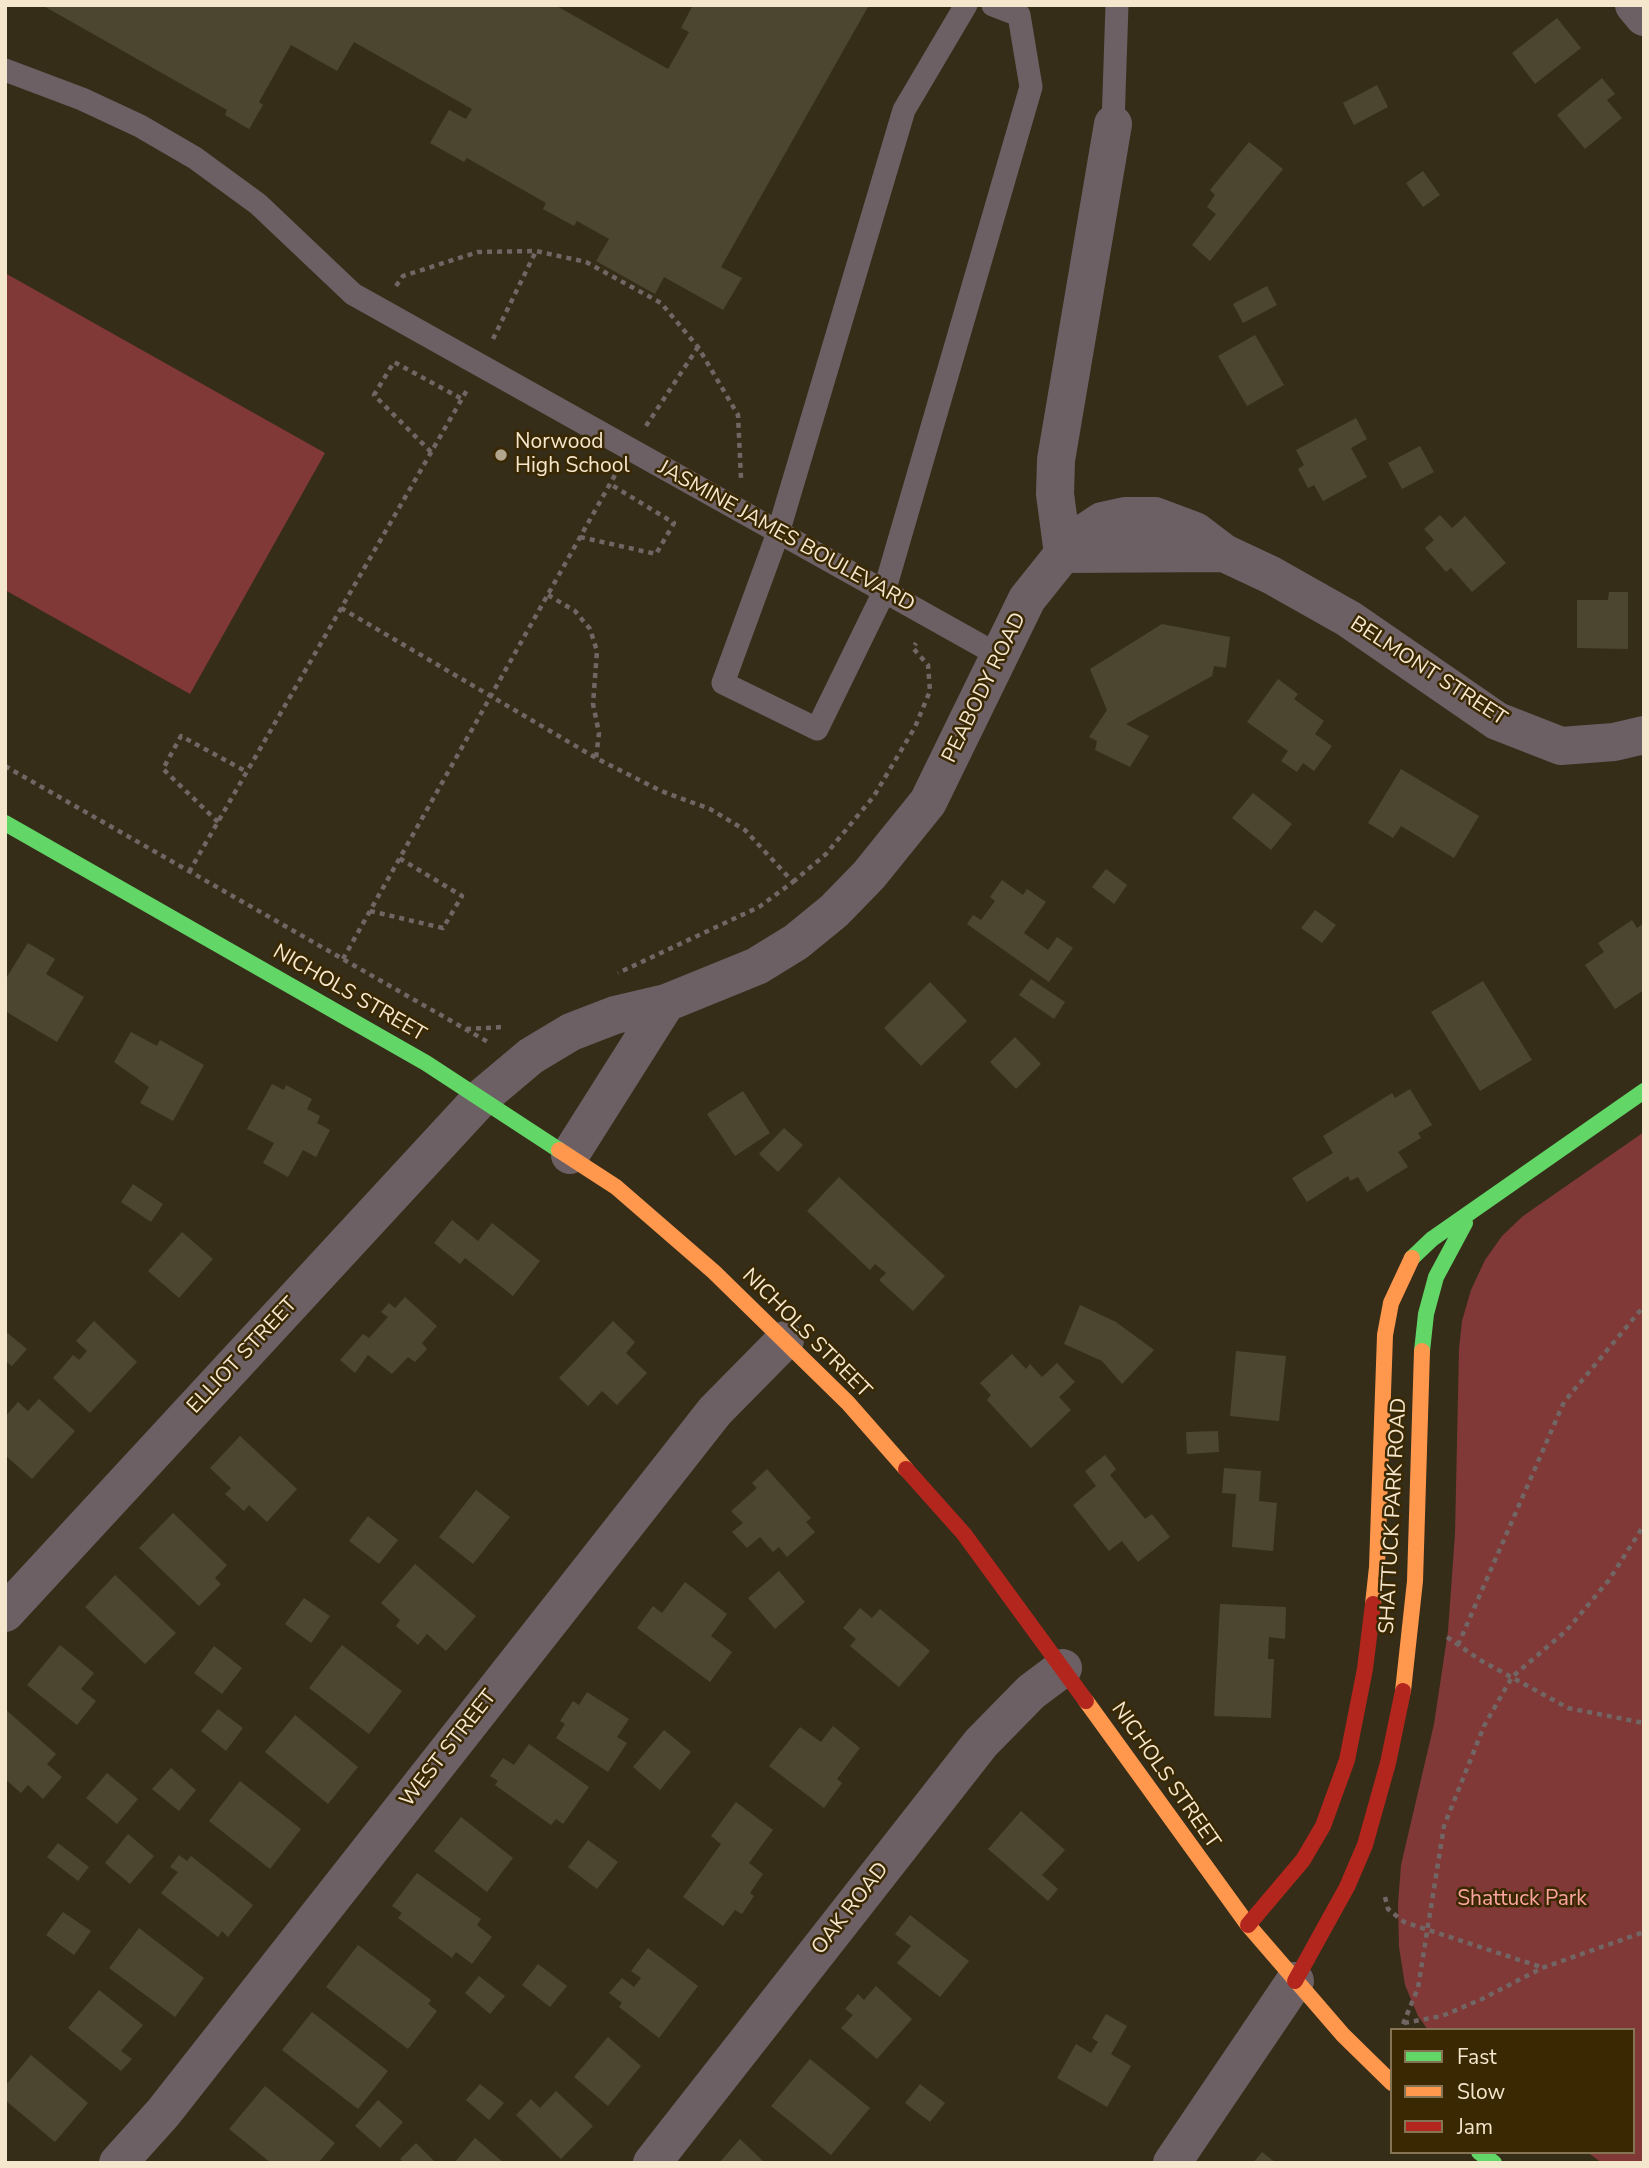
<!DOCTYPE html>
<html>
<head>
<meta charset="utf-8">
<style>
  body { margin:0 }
  #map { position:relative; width:1649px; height:2168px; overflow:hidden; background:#362d19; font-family:"Nunito Sans",sans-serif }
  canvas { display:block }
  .frame { position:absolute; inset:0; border:7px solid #f5e7ce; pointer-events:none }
  .legend { position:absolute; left:1390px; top:2028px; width:245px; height:126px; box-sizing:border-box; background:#392801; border:2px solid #847453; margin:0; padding:9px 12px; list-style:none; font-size:21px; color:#f5e7ce }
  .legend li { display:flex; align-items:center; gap:14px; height:35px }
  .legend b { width:35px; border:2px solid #847453 }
</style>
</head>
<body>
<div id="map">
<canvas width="1649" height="2168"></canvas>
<div class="frame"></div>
<ul class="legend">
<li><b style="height:9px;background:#63d668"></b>Fast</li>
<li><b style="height:9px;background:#ff974d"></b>Slow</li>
<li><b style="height:9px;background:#b3261e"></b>Jam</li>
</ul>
</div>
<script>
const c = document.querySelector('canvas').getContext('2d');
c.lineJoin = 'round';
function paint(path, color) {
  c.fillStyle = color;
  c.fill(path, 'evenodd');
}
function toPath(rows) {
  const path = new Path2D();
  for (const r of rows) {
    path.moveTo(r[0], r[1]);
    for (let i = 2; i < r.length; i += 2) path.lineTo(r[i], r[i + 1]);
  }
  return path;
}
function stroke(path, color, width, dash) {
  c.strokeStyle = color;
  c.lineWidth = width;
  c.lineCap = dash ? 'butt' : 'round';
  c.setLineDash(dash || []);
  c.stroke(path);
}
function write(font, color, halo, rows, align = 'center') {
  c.font = font + ' "Nunito Sans",sans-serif';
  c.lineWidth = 5;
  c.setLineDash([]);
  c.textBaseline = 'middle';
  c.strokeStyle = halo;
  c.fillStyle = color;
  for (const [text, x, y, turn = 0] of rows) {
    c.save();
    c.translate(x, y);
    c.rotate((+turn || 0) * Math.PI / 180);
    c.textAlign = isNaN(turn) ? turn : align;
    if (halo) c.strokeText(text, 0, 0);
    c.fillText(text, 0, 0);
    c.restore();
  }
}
paint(toPath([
  [5,273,325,453,190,694,5,590],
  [1644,1132,1644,2163,1602,2163,1587,2152,1633,2152,1633,2030,1428,2030,1418,2016,1405,1985,1399,1947,1398,1904,1401,1865,1434,1724,1448,1631,1455,1534,1459,1349,1462,1321,1471,1290,1485,1260,1502,1236,1523,1216]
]), '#803936');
paint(toPath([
  [42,5,555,5,668,69,689,32,681,28,693,5,869,5,721,267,742,278,723,310,664,277,655,294,596,261,609,239,577,221,574,226,543,209,546,203,467,158,464,162,430,143,449,110,466,119,472,109,354,42,337,71,291,45,259,102,263,105,249,129,225,115,227,110],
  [1557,18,1581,48,1535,84,1512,53],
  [1602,78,1615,94,1607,100,1622,118,1585,149,1557,115],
  [1377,85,1388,107,1354,125,1343,103],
  [1249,142,1283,169,1210,261,1192,245,1216,214,1207,207,1215,195,1210,190],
  [1423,171,1440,195,1423,207,1406,183],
  [1267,286,1277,305,1243,323,1233,304],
  [1255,335,1284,385,1247,406,1218,356],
  [1356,418,1367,439,1351,448,1367,477,1323,501,1314,485,1308,488,1298,469,1304,465,1296,450],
  [1420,446,1434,472,1402,489,1388,463],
  [1440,515,1452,528,1465,516,1506,563,1472,592,1451,568,1446,572,1425,548,1434,540,1424,529],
  [1609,592,1628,592,1628,649,1577,648,1577,600,1608,600],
  [1162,624,1230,637,1226,668,1214,666,1212,676,1126,724,1149,736,1130,767,1095,750,1097,741,1089,737,1107,710,1090,669],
  [1278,679,1298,694,1294,699,1324,721,1315,734,1332,746,1314,771,1303,763,1297,772,1281,761,1288,751,1247,722],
  [1401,769,1479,816,1454,858,1401,826,1393,838,1368,823],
  [1253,793,1292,824,1271,850,1232,818],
  [1106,869,1127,885,1114,904,1092,887],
  [1002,880,1023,895,1027,889,1046,902,1024,933,1048,950,1057,937,1073,948,1049,982,967,924,973,915,981,920,995,901,990,897],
  [1315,910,1336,925,1322,943,1301,928],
  [1632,920,1637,928,1644,923,1644,990,1615,1009,1585,965,1604,952,1598,943],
  [28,943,55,959,46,974,84,997,57,1042,5,1011,5,980],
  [1031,979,1065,1002,1054,1019,1019,995],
  [1483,981,1532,1060,1480,1091,1431,1012],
  [930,982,967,1021,921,1066,884,1028],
  [131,1032,157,1046,160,1040,204,1065,173,1121,140,1103,149,1087,114,1062],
  [1015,1037,1041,1064,1016,1089,990,1062],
  [272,1084,284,1090,286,1085,312,1099,307,1109,320,1116,317,1123,330,1130,316,1157,303,1150,288,1177,263,1163,274,1143,247,1129],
  [1410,1089,1432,1125,1418,1133,1421,1138,1398,1152,1408,1167,1367,1192,1358,1177,1350,1181,1348,1176,1307,1202,1292,1178,1333,1153,1323,1136,1392,1093,1395,1098],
  [743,1091,770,1133,735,1156,707,1114],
  [784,1128,803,1145,778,1172,759,1154],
  [839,1177,945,1276,913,1311,879,1280,886,1273,875,1264,870,1270,807,1211],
  [133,1184,163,1204,151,1222,121,1202],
  [452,1220,478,1241,492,1223,540,1261,513,1296,465,1258,460,1264,434,1243],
  [182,1232,213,1259,179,1298,148,1271],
  [405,1297,437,1326,422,1343,427,1349,415,1362,408,1357,392,1374,368,1355,355,1373,340,1360,363,1334,369,1338,388,1317,381,1312,389,1303,395,1308],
  [1080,1305,1116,1322,1154,1350,1122,1384,1102,1361,1064,1344],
  [94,1321,137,1362,90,1413,53,1378,73,1355,79,1360,87,1351,76,1341],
  [613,1321,635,1342,626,1353,647,1373,617,1405,602,1391,588,1406,559,1378],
  [5,1331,27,1349,12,1366,5,1361],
  [1236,1351,1286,1356,1279,1421,1230,1416],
  [1012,1354,1026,1369,1030,1364,1042,1377,1057,1363,1075,1382,1059,1397,1071,1410,1031,1448,987,1400,991,1395,980,1383],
  [39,1399,75,1431,32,1479,5,1455,5,1417,18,1402,28,1411],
  [1218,1431,1219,1452,1187,1454,1186,1432],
  [240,1436,297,1489,267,1522,249,1505,244,1511,225,1494,231,1488,210,1468],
  [1105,1455,1116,1469,1110,1475,1145,1519,1152,1514,1170,1537,1138,1562,1122,1541,1109,1551,1073,1505,1096,1486,1085,1471],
  [1224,1468,1261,1471,1259,1501,1277,1503,1273,1551,1232,1547,1236,1494,1222,1493],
  [767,1469,811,1518,806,1522,815,1532,787,1557,779,1547,773,1552,760,1537,747,1548,732,1532,743,1523,731,1511,757,1488,752,1483],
  [476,1490,510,1517,473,1564,439,1537],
  [173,1513,227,1565,215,1578,221,1584,199,1606,139,1548],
  [368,1516,398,1540,379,1564,349,1541],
  [415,1564,476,1616,446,1651,427,1634,418,1645,396,1626,400,1620,381,1603],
  [779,1571,805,1602,775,1629,748,1598],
  [115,1575,176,1633,145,1664,85,1607],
  [685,1582,727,1614,711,1636,732,1652,710,1682,637,1628,653,1606,662,1613],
  [304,1598,330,1616,311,1643,285,1624],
  [1220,1604,1286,1607,1285,1639,1269,1637,1268,1659,1274,1659,1271,1718,1214,1716],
  [860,1608,872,1618,880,1609,930,1651,899,1687,850,1646,856,1639,843,1628],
  [60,1645,94,1673,81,1689,96,1701,77,1725,27,1685],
  [342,1645,402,1691,369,1734,309,1688],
  [214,1646,242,1668,222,1694,194,1673],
  [587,1692,629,1719,617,1737,627,1743,608,1772,556,1738,565,1724,560,1721,573,1701,579,1705],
  [5,1709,56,1754,47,1764,62,1777,43,1799,28,1785,21,1793,5,1779],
  [218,1709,243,1728,226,1751,201,1731],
  [295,1715,358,1767,328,1804,265,1752],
  [833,1726,860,1748,837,1779,842,1783,824,1808,769,1766,800,1727,821,1742],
  [664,1730,691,1752,660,1790,633,1767],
  [529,1744,589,1787,563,1824,556,1819,551,1825,495,1785,498,1781,490,1776,503,1758,514,1765],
  [171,1768,196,1790,179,1811,152,1789],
  [107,1773,138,1799,117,1824,86,1798],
  [240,1781,301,1829,270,1869,209,1821],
  [736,1802,773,1830,749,1863,763,1874,750,1893,754,1896,742,1914,735,1910,723,1926,683,1897,721,1844,711,1836],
  [1021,1811,1065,1850,1042,1875,1058,1889,1048,1901,988,1849],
  [461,1817,513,1858,487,1892,434,1851],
  [128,1834,154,1856,130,1884,105,1863],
  [588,1840,618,1862,597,1889,568,1867],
  [58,1843,89,1867,78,1881,47,1857],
  [179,1855,187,1861,191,1856,253,1905,228,1937,222,1931,218,1937,161,1893,178,1872,170,1867],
  [417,1873,481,1919,477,1925,492,1937,472,1964,456,1952,452,1958,398,1918,402,1913,392,1906],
  [63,1912,91,1931,74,1955,46,1935],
  [910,1915,969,1961,940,1997,897,1963,911,1946,895,1934],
  [139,1928,204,1978,175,2017,109,1968],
  [358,1945,431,2000,428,2004,437,2011,408,2049,326,1987],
  [648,1948,698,1986,659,2038,619,2007,622,2003,609,1993,622,1978,634,1987,641,1978,631,1971],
  [538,1964,567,1986,550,2007,522,1985],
  [479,1976,505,1996,490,2014,465,1993],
  [876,1986,912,2019,877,2059,841,2028,853,2015,845,2009,858,1994,864,2000],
  [99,1990,143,2025,121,2051,132,2059,121,2071,68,2028],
  [312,2012,388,2071,358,2109,282,2050],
  [1106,2014,1127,2026,1111,2054,1131,2066,1107,2107,1057,2078,1076,2044,1091,2053,1098,2042,1092,2038],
  [608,2037,641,2066,608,2106,574,2077],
  [31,2055,88,2103,55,2142,5,2100,5,2086],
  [810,2059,870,2108,831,2155,771,2106],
  [480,2084,504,2103,489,2120,466,2100],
  [920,2084,945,2103,930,2122,905,2103],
  [265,2086,335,2143,318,2163,271,2163,229,2129],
  [556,2091,593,2126,561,2159,516,2115,531,2099,540,2108],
  [378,2100,403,2122,380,2148,355,2126],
  [475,2138,504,2163,454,2163],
  [740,2139,765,2163,719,2163],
  [416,2143,436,2163,404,2163,400,2159],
  [1262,2152,1276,2163,1253,2163]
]), '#4c4630');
stroke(toPath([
  [396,286,403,276,478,252,536,251,586,262,661,303,698,347,738,415,741,478],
  [493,339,536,251],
  [646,426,698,347],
  [431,452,374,395,394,362,462,399],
  [580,537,656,554,674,523,610,484],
  [548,595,575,611,590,629,597,651,593,704,599,733,596,758],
  [341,608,596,758,661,791,710,809,745,830,793,882,759,907,618,973],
  [5,766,488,1042],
  [218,822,163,769,181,736,247,772],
  [189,872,467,390],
  [793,882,826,854,874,796,915,727,930,691,928,665,913,648,916,643],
  [370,911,443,928,462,896,399,858],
  [343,959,615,475],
  [466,1029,503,1027],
  [1447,1637,1480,1660,1568,1708,1644,1723],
  [1458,1645,1564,1402,1644,1306],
  [1385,1897,1388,1909,1404,1922,1541,1967],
  [1404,2023,1442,2016,1482,1999,1542,1968,1644,1932],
  [1403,2024,1418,1988,1444,1826,1484,1726,1512,1677,1567,1630,1609,1580,1644,1525]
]), '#726665', 4.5, [5, 5]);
stroke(toPath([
  [966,5,904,110,778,533,723,683,817,729,884,592,1031,87,1019,15,993,5],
  [5,70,82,99,140,126,195,158,258,204,353,294,998,655],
  [1113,124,1117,5]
]), '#6d6064', 23);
stroke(toPath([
  [1634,5,1644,17],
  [1063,554,1055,494,1056,460,1113,124],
  [1063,554,1224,553],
  [570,1155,666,1003],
  [5,1613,481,1098,531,1056,571,1032,615,1015,666,1003,757,966,796,942,834,911,869,875,928,802,1027,599,1063,554,1081,535,1102,521,1125,516,1155,516,1195,531,1224,553,1271,575,1349,619,1497,721,1561,746,1614,742,1644,735],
  [118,2163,163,2113,715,1411,785,1340],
  [652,2163,981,1743,1031,1692,1063,1668],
  [1172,2163,1295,1981]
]), '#6d6064', 38);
stroke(toPath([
  [5,823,426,1063,559,1150],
  [1412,1258,1432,1239,1644,1091],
  [1422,1351,1426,1314,1436,1277,1465,1223],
  [1479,2152,1494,2163]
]), '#63d668', 16);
stroke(toPath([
  [559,1150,616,1187,714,1272,848,1403,906,1469],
  [1373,1604,1377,1567,1385,1335,1391,1303,1412,1258],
  [1403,1691,1415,1581,1422,1351],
  [1086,1701,1248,1925,1343,2035,1392,2083]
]), '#ff974d', 16);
stroke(toPath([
  [906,1469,964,1534,1086,1701],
  [1248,1925,1303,1860,1323,1826,1347,1760,1365,1669,1373,1604],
  [1295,1981,1347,1887,1365,1845,1388,1763,1403,1691]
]), '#b3261e', 16);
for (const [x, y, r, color] of [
  [501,455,7,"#b2a68f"]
]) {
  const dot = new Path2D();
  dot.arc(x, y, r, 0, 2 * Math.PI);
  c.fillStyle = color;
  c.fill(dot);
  stroke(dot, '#392801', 2.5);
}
write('21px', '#f5e7ce', '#392801', [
  ["Norwood",515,443],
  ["High School",515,467]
], 'left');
write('21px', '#f5e7ce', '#392801', [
  ["JASMINE JAMES BOULEVARD",786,537,29],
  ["BELMONT STREET",1428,672,33],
  ["PEABODY ROAD",985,688,-64],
  ["NICHOLS STREET",349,994,30],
  ["NICHOLS STREET",806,1334,45],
  ["ELLIOT STREET",243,1356,-47],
  ["SHATTUCK PARK ROAD",1394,1516,-87],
  ["WEST STREET",449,1749,-52],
  ["NICHOLS STREET",1165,1776,55],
  ["OAK ROAD",851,1909,-52]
]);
write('21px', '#fda5a0', '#392801', [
  ["Shattuck Park",1522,1900]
]);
</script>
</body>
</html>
